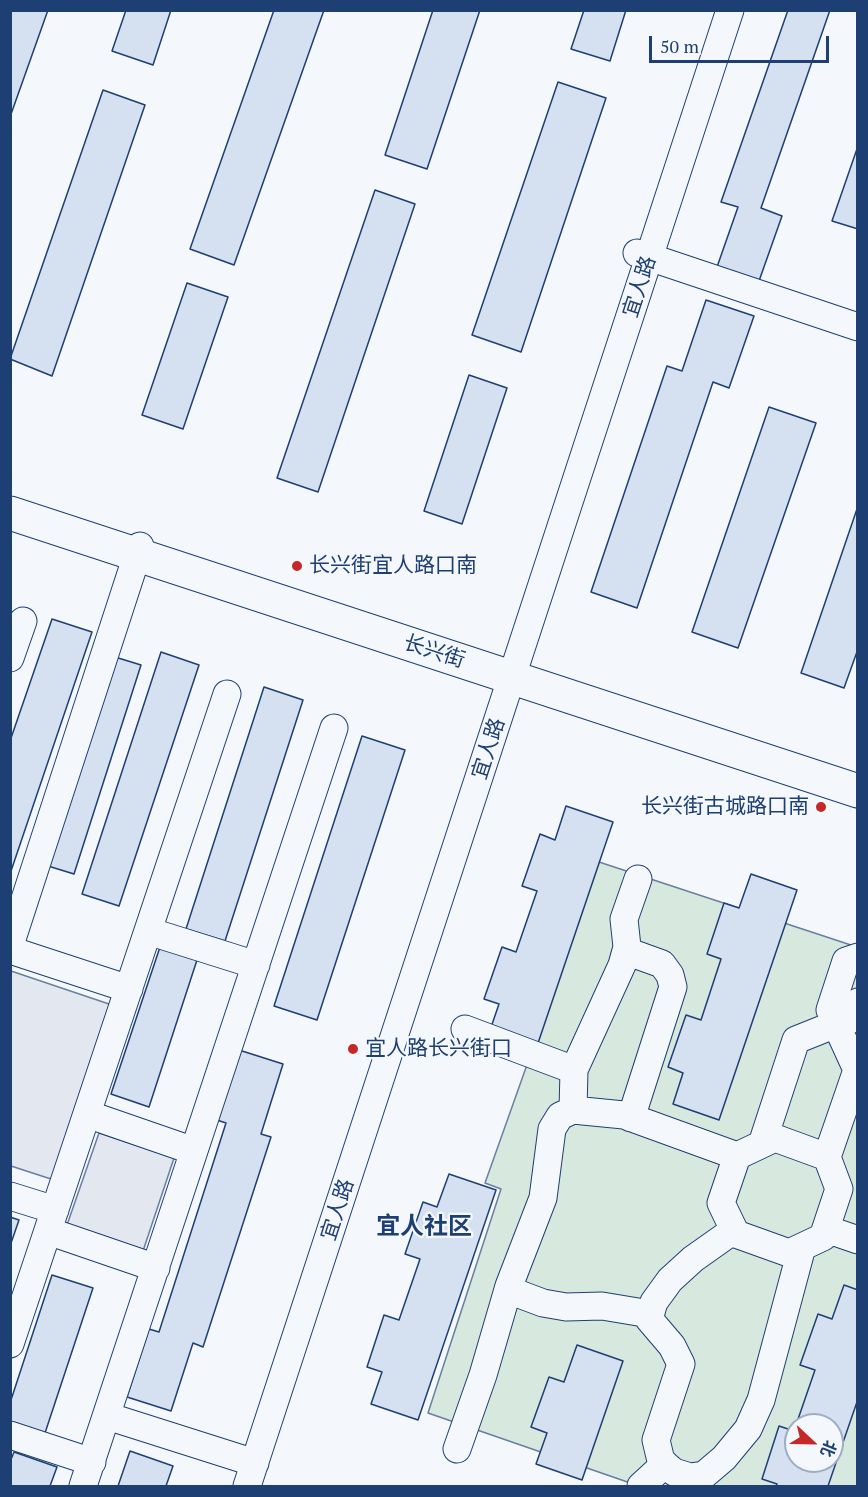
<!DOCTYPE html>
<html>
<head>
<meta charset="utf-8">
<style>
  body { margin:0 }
  #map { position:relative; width:868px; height:1497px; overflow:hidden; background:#f4f7fb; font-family:"PT Serif","Noto Sans SC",serif }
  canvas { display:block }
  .frame { position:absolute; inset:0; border:12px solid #1d3f73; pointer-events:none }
  .north { position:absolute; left:784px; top:1413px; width:60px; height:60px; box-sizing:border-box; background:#f4f7fb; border:2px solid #9eadc5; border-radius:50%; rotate:112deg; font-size:16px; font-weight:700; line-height:24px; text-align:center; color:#1d3f73 }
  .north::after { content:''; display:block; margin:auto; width:21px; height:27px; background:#c62828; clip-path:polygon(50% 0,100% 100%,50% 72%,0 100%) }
  .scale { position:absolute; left:649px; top:36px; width:180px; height:27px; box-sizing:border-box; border:3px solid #1d3f73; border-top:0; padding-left:8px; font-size:18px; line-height:21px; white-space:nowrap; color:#1d3f73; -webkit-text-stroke:4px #f4f7fb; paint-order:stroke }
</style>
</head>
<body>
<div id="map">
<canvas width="868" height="1497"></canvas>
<div class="frame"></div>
<div class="north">北</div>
<div class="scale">50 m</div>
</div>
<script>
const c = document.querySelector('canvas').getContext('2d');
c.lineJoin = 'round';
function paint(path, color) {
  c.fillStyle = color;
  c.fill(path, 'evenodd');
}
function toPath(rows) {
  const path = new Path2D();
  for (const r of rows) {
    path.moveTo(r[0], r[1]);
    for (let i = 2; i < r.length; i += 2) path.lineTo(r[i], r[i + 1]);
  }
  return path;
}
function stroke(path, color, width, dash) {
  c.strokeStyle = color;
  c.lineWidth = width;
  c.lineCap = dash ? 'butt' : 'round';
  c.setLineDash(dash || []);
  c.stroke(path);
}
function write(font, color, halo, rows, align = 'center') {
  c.font = font + ' "PT Serif","Noto Sans SC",serif';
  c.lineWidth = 4.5;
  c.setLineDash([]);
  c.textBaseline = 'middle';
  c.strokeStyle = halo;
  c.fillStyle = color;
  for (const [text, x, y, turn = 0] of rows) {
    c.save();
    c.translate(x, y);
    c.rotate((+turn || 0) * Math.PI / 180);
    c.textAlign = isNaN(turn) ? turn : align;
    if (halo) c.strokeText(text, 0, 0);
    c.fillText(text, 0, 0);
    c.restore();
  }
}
const green = toPath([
  [599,862,857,947,857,1486,639,1486,428,1413,501,1189,485,1183,599,862],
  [796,1425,832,1425,832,1461,796,1461,796,1425]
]);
paint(green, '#d7e8df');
stroke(green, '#687fa3', 1.5);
const parking = toPath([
  [11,971,112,1005,54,1180,11,1166,11,971],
  [99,1133,174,1158,143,1251,67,1225,99,1133]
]);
paint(parking, '#e3e8f0');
stroke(parking, '#687fa3', 1.5);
const building = toPath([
  [10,10,48,10,10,117,10,10],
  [126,10,171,10,153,65,112,51,126,10],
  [274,10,324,10,234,265,190,249,274,10],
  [433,10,480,10,427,169,385,155,433,10],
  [584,10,626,10,610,61,571,49,584,10],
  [788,10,830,10,761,208,782,216,759,281,717,267,738,207,721,202,788,10],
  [558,82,606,98,521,352,472,335,558,82],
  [103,90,145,105,52,376,10,359,103,90],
  [858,146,858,229,832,221,858,146],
  [375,190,415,204,318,492,277,478,375,190],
  [187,283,228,297,183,429,142,415,187,283],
  [706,300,754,316,729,388,713,382,637,608,591,592,667,366,682,371,706,300],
  [469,375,507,388,462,524,424,511,469,375],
  [769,407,816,423,738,648,692,632,769,407],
  [858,506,858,649,844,688,801,673,858,506],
  [52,619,92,632,10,874,10,741,52,619],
  [161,652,199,665,119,906,82,894,161,652],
  [115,657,141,665,74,874,48,866,115,657],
  [264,687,303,700,225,941,186,929,264,687],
  [362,736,405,750,317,1020,274,1006,362,736],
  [566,806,613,822,535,1052,488,1036,499,1004,484,999,502,947,516,952,537,891,522,886,540,834,555,840,566,806],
  [751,874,797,890,719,1120,673,1104,683,1073,668,1067,686,1015,701,1020,721,959,707,954,724,903,739,908,751,874],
  [160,947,197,960,149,1107,111,1094,160,947],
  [239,1050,283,1064,261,1134,271,1137,203,1347,193,1343,171,1411,127,1397,149,1329,159,1332,226,1123,217,1120,239,1050],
  [449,1174,496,1190,418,1420,371,1404,382,1372,367,1367,384,1315,399,1320,420,1259,405,1254,423,1202,437,1207,449,1174],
  [10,1217,19,1220,10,1246,10,1217],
  [52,1275,93,1288,45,1433,10,1422,10,1403,52,1275],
  [844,1285,858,1290,858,1399,828,1486,776,1486,777,1484,762,1479,779,1426,794,1431,796,1426,796,1461,832,1461,832,1425,796,1425,815,1370,800,1365,818,1314,832,1319,844,1285],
  [577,1345,623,1361,582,1480,536,1464,547,1433,531,1427,549,1377,564,1382,577,1345],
  [130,1451,173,1466,166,1486,118,1486,130,1451],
  [14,1452,57,1467,50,1486,10,1486,10,1462,14,1452]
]);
paint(building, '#d5e0f0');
stroke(building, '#1d3f73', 1.5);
const minor = toPath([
  [637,253,858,327],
  [10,658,23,621],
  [148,931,256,965],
  [10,945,140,546],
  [10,950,129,989],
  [626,951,662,964,670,975,673,987,631,1118],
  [858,957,846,961,830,1010,836,1024,852,1019,858,1002],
  [465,1029,574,1070,573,1110,624,1115,737,1156,775,1138,827,1157,839,1189,823,1237,789,1253,736,1234,721,1203,737,1156],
  [574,1070,622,965,627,947,624,919,638,879],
  [573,1110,560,1116,552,1129,543,1198,509,1286,519,1294,543,1303,566,1307,602,1306,650,1314],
  [87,1114,194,1151],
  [762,1144,796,1040,836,1024,857,1070,827,1157],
  [10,1196,55,1210],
  [826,1229,858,1240],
  [734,1230,693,1259,670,1280,654,1302,649,1319,672,1346,681,1364,656,1440,661,1461,674,1472,690,1477,704,1475,724,1458,748,1429,761,1400,802,1247],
  [48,1231,156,1268],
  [10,1344,227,694],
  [107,1416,255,1463],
  [10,1435,92,1462],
  [457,1449,483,1375,509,1286],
  [83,1486,334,728],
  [247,1486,730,10],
  [641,1486,665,1464]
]);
const major = toPath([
  [10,513,858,791]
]);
stroke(minor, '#1d3f73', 29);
stroke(major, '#1d3f73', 35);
stroke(minor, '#f4f7fb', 27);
stroke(major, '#f4f7fb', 33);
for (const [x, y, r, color] of [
  [297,566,6,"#c62828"],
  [821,807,6,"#c62828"],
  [353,1049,6,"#c62828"]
]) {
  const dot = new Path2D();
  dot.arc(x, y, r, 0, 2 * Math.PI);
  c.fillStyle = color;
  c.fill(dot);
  stroke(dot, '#f4f7fb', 2);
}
write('21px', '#1d3f73', '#f4f7fb', [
  ["宜人路",640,287,-72],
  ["长兴街",434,652,18],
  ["宜人路",489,749,-72],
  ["宜人路",338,1210,-72]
]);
write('21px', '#1d3f73', '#f4f7fb', [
  ["长兴街宜人路口南",309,566],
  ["长兴街古城路口南",809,807,"right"],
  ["宜人路长兴街口",365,1049]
], 'left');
write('bold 24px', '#1d3f73', '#f4f7fb', [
  ["宜人社区",424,1227]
]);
</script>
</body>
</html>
